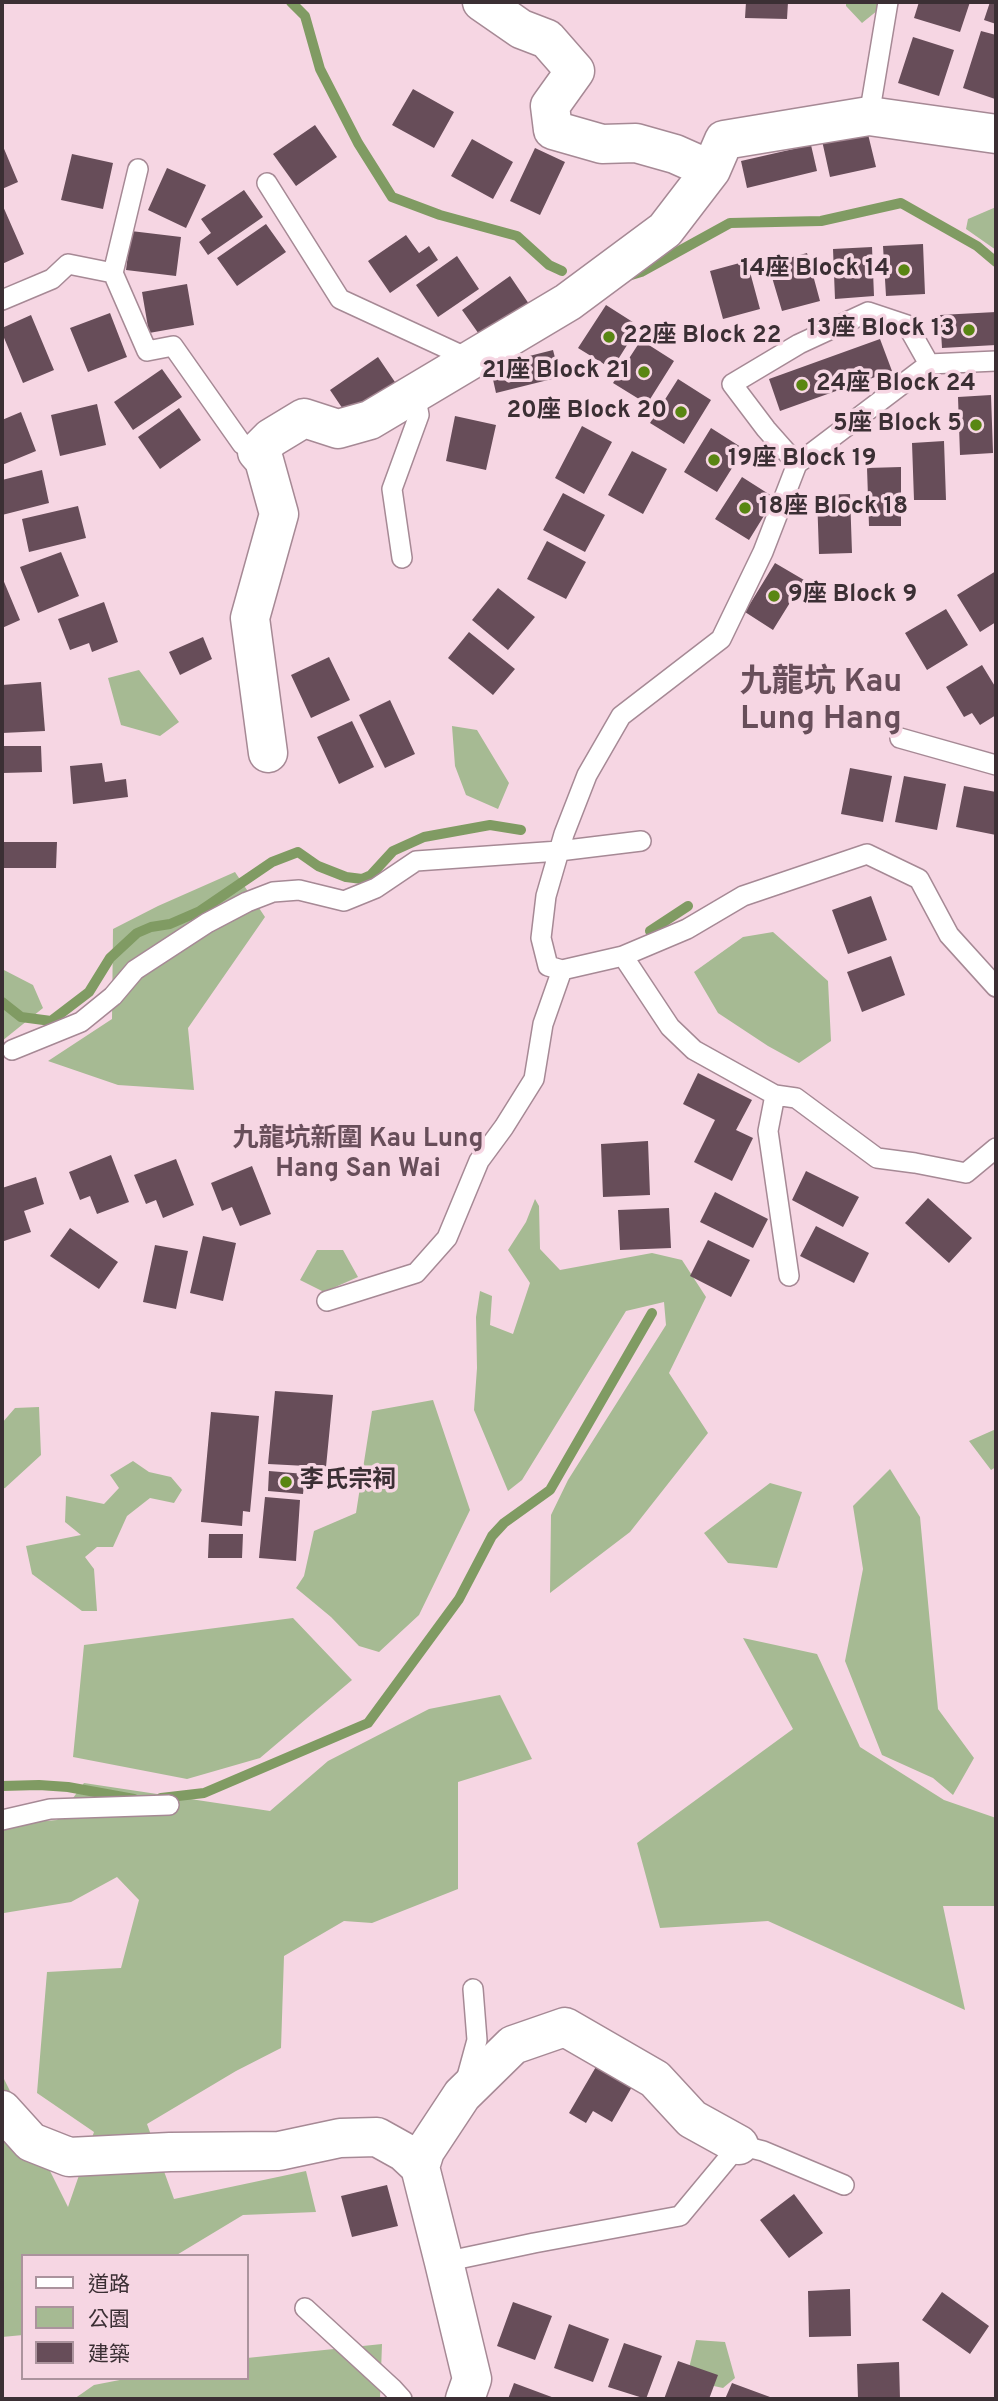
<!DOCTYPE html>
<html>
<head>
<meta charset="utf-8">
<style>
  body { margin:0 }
  #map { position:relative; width:998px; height:2401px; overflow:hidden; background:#f6d6e3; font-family:Overpass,"Noto Sans TC",sans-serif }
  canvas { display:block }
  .frame { position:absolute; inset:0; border:4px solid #3b2f34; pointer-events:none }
  .legend { position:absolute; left:21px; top:2254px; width:228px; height:126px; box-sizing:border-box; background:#f6d6e3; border:2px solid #ab939d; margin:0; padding:9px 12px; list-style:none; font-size:21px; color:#3b2f34 }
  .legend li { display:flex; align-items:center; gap:14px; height:35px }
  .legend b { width:35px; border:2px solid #ab939d }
</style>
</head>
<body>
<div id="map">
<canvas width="998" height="2401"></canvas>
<div class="frame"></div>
<ul class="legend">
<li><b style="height:9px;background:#fff"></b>道路</li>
<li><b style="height:19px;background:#a6ba93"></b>公園</li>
<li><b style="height:19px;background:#674d59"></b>建築</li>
</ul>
</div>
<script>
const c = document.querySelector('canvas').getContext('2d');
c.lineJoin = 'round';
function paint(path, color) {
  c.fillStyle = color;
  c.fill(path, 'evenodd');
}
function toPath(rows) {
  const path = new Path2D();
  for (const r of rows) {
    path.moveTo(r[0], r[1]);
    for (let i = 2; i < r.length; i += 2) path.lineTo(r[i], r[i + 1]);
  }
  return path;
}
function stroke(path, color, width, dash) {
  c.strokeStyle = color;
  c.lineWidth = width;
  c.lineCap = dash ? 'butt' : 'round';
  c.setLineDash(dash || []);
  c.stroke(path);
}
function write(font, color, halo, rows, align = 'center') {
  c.font = font + ' Overpass,"Noto Sans TC",sans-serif';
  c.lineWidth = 7;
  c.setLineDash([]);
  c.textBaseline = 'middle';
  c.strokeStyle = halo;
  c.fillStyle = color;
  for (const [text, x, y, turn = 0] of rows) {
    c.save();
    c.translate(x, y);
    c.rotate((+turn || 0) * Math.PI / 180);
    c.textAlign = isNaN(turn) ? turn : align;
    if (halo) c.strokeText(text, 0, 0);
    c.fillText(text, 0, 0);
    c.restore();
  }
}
paint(toPath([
  [846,2,888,2,862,23,846,6],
  [996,207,996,250,966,229,968,219],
  [139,670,179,722,160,736,121,725,108,678],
  [452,726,477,730,509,783,498,809,466,795,455,766],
  [235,872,265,917,188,1028,194,1090,118,1085,48,1061,112,1019,113,929,158,906],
  [773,932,828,981,831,1041,799,1063,768,1046,718,1013,694,972,743,937],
  [2,969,33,985,43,1008,2,1041],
  [535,1199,539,1206,540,1249,560,1270,652,1253,682,1260,706,1297,669,1373,708,1433,630,1532,550,1593,551,1515,568,1480,666,1325,664,1302,626,1311,522,1480,508,1491,474,1410,477,1368,476,1317,480,1291,492,1296,490,1325,513,1334,530,1283,508,1250,526,1222],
  [317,1250,343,1250,358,1277,324,1292,300,1280],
  [433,1400,470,1510,419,1615,379,1652,359,1646,331,1617,296,1588,304,1576,314,1531,356,1513,372,1411],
  [39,1407,41,1455,5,1488,2,1489,2,1423,15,1408],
  [996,1429,996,1467,991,1470,969,1441],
  [133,1461,149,1472,171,1477,182,1490,174,1503,150,1498,127,1516,113,1547,97,1547,85,1557,94,1569,97,1611,82,1611,32,1574,26,1546,81,1535,65,1522,66,1496,104,1504,119,1488,110,1475],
  [890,1469,920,1517,938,1709,974,1758,953,1795,933,1778,882,1755,845,1661,863,1569,853,1506],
  [770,1483,802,1492,777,1568,728,1563,704,1533],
  [293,1618,352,1680,260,1758,187,1779,73,1757,84,1645],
  [743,1638,817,1654,860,1747,944,1800,996,1818,996,1906,943,1906,965,2010,768,1921,660,1928,637,1843,793,1729],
  [500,1695,532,1759,458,1782,458,1889,372,1923,344,1921,284,1956,281,2048,236,2071,147,2124,174,2199,306,2171,316,2212,243,2215,175,2256,23,2256,23,2335,2,2337,2,2075,68,2207,94,2132,37,2093,47,1972,121,1968,139,1900,117,1877,71,1902,4,1913,2,1901,2,1822,10,1824,57,1820,84,1783,270,1811,328,1761,429,1709],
  [696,2340,725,2342,735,2378,723,2388,686,2380],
  [382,2344,380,2399,74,2399,94,2385,130,2378,247,2378,247,2358]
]), '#a6ba93');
stroke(toPath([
  [291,2,305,16,320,69,358,143,392,197,440,215,517,236,549,265,562,271],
  [628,276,641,272,730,223,821,221,901,203,977,246,996,262],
  [650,931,688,906],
  [2,1002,21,1017,51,1021,89,992,110,958,137,933,151,927,170,924,200,911,272,862,298,852,318,866,346,877,362,879,371,875,393,851,424,837,490,825,521,830],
  [2,1786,39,1785,68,1787,134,1799],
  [161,1798,204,1793,368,1723,459,1599,492,1536,504,1523,550,1490,652,1313]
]), '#809b63', 10);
paint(toPath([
  [746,2,788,2,787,19,745,18],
  [919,2,970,2,960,32,914,18],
  [990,2,996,2,996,24,984,20],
  [981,31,996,35,995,99,963,88],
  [913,37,954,50,939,96,898,83],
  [413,89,454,112,434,148,392,125],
  [315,125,337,157,296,186,273,154],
  [866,126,876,167,830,177,821,136],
  [472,139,513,162,493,199,451,176],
  [2,144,18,182,2,189],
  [811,145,817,171,747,188,741,161],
  [535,148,565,162,540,215,510,201],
  [72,154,113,163,103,209,61,200],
  [167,168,206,185,186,228,148,210],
  [244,190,263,217,208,255,199,242,211,233,201,219],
  [2,204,24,254,2,264],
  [266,224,286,252,237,286,217,258],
  [131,231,181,237,176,276,126,270],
  [406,235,419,253,429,246,438,260,390,293,368,261],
  [923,244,925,294,886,296,883,246],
  [872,247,874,296,835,299,833,249],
  [807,253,820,301,782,311,768,264],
  [457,256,479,289,438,317,416,285],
  [747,261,760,309,723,319,710,271],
  [510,276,529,304,481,337,462,310],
  [187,284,194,325,149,333,142,292],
  [606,305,639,326,612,369,578,348],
  [996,312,996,345,942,348,940,315],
  [110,313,127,357,88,372,70,328],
  [31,315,54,370,23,383,2,333,2,328],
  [880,339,892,371,780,411,769,379],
  [641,340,674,361,647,404,613,383],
  [553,350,560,377,496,393,490,366],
  [378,357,397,385,349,418,330,390],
  [162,369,182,397,133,430,114,402],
  [678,379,711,400,684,444,650,423],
  [991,395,993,453,960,455,958,397],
  [97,404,106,445,60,456,51,415],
  [179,408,201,440,160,469,138,437],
  [21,412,36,451,2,465,2,420],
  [455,416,496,425,486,470,446,461],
  [582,426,612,442,584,494,555,478],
  [711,428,744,449,717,492,684,472],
  [944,441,946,500,914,500,912,443],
  [632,451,667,469,643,514,608,495],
  [901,467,901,526,869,526,867,468],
  [42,470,49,503,2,515,2,480],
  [742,477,775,498,749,540,715,519],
  [563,493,605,515,585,552,543,530],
  [850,494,852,553,819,554,817,495],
  [78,506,86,538,29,552,22,519],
  [547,541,586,562,566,599,527,579],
  [61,552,79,596,38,613,20,567],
  [775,563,804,580,773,630,745,612],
  [996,571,996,622,980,632,957,595],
  [2,577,20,620,2,628],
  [498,588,535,617,508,650,472,620],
  [104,602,118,642,92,652,89,643,70,650,58,619],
  [946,609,968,645,927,670,905,633],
  [469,632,515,669,493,695,448,658],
  [203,637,212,659,180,675,169,652],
  [329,657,350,700,311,718,291,675],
  [982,665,996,688,996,715,980,725,972,713,964,717,946,687],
  [41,682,45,731,2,733,2,685],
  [390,700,415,754,385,768,359,715],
  [352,721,374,767,339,784,317,737],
  [2,746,41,746,42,772,2,773],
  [102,763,105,782,126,779,128,797,73,804,70,766],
  [850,768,892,776,883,822,841,814],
  [904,776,946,784,937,830,895,822],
  [964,786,996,792,996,835,956,827],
  [2,842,57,842,56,868,2,868],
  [871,896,887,940,848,954,832,910],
  [891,956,905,995,862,1012,847,972],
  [698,1073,752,1100,736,1130,753,1138,732,1181,694,1162,715,1120,683,1104],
  [648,1141,650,1195,603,1197,601,1144],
  [111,1155,129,1202,97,1214,90,1196,80,1200,69,1172],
  [176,1159,194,1205,163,1218,156,1200,146,1204,134,1175],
  [252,1166,271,1214,240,1226,232,1207,222,1211,211,1183],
  [806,1171,859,1197,843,1227,792,1200],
  [36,1177,44,1204,24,1211,31,1232,4,1241,2,1234,2,1188],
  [715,1192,768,1219,753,1248,700,1222],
  [928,1198,972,1238,949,1263,905,1223],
  [669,1208,671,1248,620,1250,618,1210],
  [816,1226,869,1253,854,1283,800,1256],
  [70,1228,118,1262,99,1289,50,1256],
  [203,1236,236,1243,223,1301,190,1293],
  [708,1240,750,1260,731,1297,690,1276],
  [155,1245,188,1251,176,1309,143,1302],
  [275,1391,333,1395,326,1467,268,1464],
  [211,1412,259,1416,250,1512,243,1511,242,1526,201,1522],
  [269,1471,305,1474,303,1494,268,1491],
  [265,1497,300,1500,296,1561,259,1558],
  [209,1534,243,1534,242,1558,208,1558],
  [597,2065,633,2085,612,2122,593,2111,586,2123,569,2113],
  [387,2185,398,2226,352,2237,341,2196],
  [794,2194,823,2233,789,2258,760,2220],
  [850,2289,851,2336,809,2337,808,2291],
  [942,2292,989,2326,970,2354,922,2320],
  [513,2302,552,2316,535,2360,497,2346],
  [569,2324,609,2339,593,2382,554,2368],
  [624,2343,662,2356,646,2399,608,2387],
  [678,2361,718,2375,709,2399,664,2399],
  [899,2362,900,2399,858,2399,857,2364],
  [514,2383,557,2399,508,2399],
  [732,2383,770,2397,770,2399,725,2399]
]), '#674d59');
const lane = toPath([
  [869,116,888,2],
  [138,169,113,273,147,351,173,346,242,444,257,452],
  [267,183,340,299,472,360],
  [2,300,52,279,68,264,113,273],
  [996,361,929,364,797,464,763,552,721,639,621,716,587,775,564,834,546,896,541,938,548,966,562,970,623,956,687,929,743,896,867,854,919,879,949,935,996,987],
  [797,464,766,429,732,384,799,344,868,312,907,325,929,364],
  [402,558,392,489,419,415,415,393],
  [900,738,996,765],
  [623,956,670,1027,694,1050,775,1095,796,1098,877,1158,915,1163,966,1173,996,1148],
  [12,1050,81,1022,113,996,135,970,207,923,247,902,273,892,299,890,344,901,376,888,416,861,559,851,641,841],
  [775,1095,768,1131,789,1276],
  [327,1301,416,1273,447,1238,479,1161,504,1127,534,1079,543,1024,562,970],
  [2,1820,50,1809,169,1805],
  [465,2084,477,2040,473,1989],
  [444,2262,534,2243,680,2216,739,2145,763,2151,844,2185],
  [305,2308,392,2388,402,2399]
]);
const street = toPath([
  [482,2,521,29,547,39,575,71,550,106,553,130,602,144,636,143,675,154,711,170],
  [268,753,250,618,279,514,264,460,257,452,271,438,304,418,338,429,370,420,568,302,665,230,711,170,724,140,869,116,996,134],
  [2,2110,31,2142,69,2157,170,2152,279,2151,340,2138,377,2137,404,2152,420,2167,444,2262,472,2379,465,2399],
  [420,2167,425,2151,462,2095,513,2045,565,2027,655,2079,692,2119,739,2145]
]);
stroke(lane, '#a68995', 22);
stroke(street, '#a68995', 41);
stroke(lane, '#fff', 19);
stroke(street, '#fff', 38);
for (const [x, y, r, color] of [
  [904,270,7,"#598613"],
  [969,330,7,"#598613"],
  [609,337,7,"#598613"],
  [644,372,7,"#598613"],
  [802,385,7,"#598613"],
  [681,412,7,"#598613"],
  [976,425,7,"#598613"],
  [714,460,7,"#598613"],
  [745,508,7,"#598613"],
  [774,596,7,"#598613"],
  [286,1482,7,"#598613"]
]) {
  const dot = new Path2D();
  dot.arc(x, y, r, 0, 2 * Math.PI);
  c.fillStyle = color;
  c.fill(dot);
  stroke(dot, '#f6d6e3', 2.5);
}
write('bold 24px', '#3b2f34', '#f6d6e3', [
  ["14座 Block 14",890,270,"right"],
  ["13座 Block 13",955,330,"right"],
  ["22座 Block 22",623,337],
  ["21座 Block 21",630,372,"right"],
  ["24座 Block 24",816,385],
  ["20座 Block 20",667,412,"right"],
  ["5座 Block 5",962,425,"right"],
  ["19座 Block 19",728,460],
  ["18座 Block 18",759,508],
  ["9座 Block 9",788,596],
  ["李氏宗祠",300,1482]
], 'left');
write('bold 26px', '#684e5a', '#f6d6e3', [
  ["九龍坑新圍 Kau Lung",358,1141],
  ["Hang San Wai",358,1171]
]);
write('bold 32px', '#684e5a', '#f6d6e3', [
  ["九龍坑 Kau",821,685],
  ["Lung Hang",821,722]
]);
</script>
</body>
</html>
